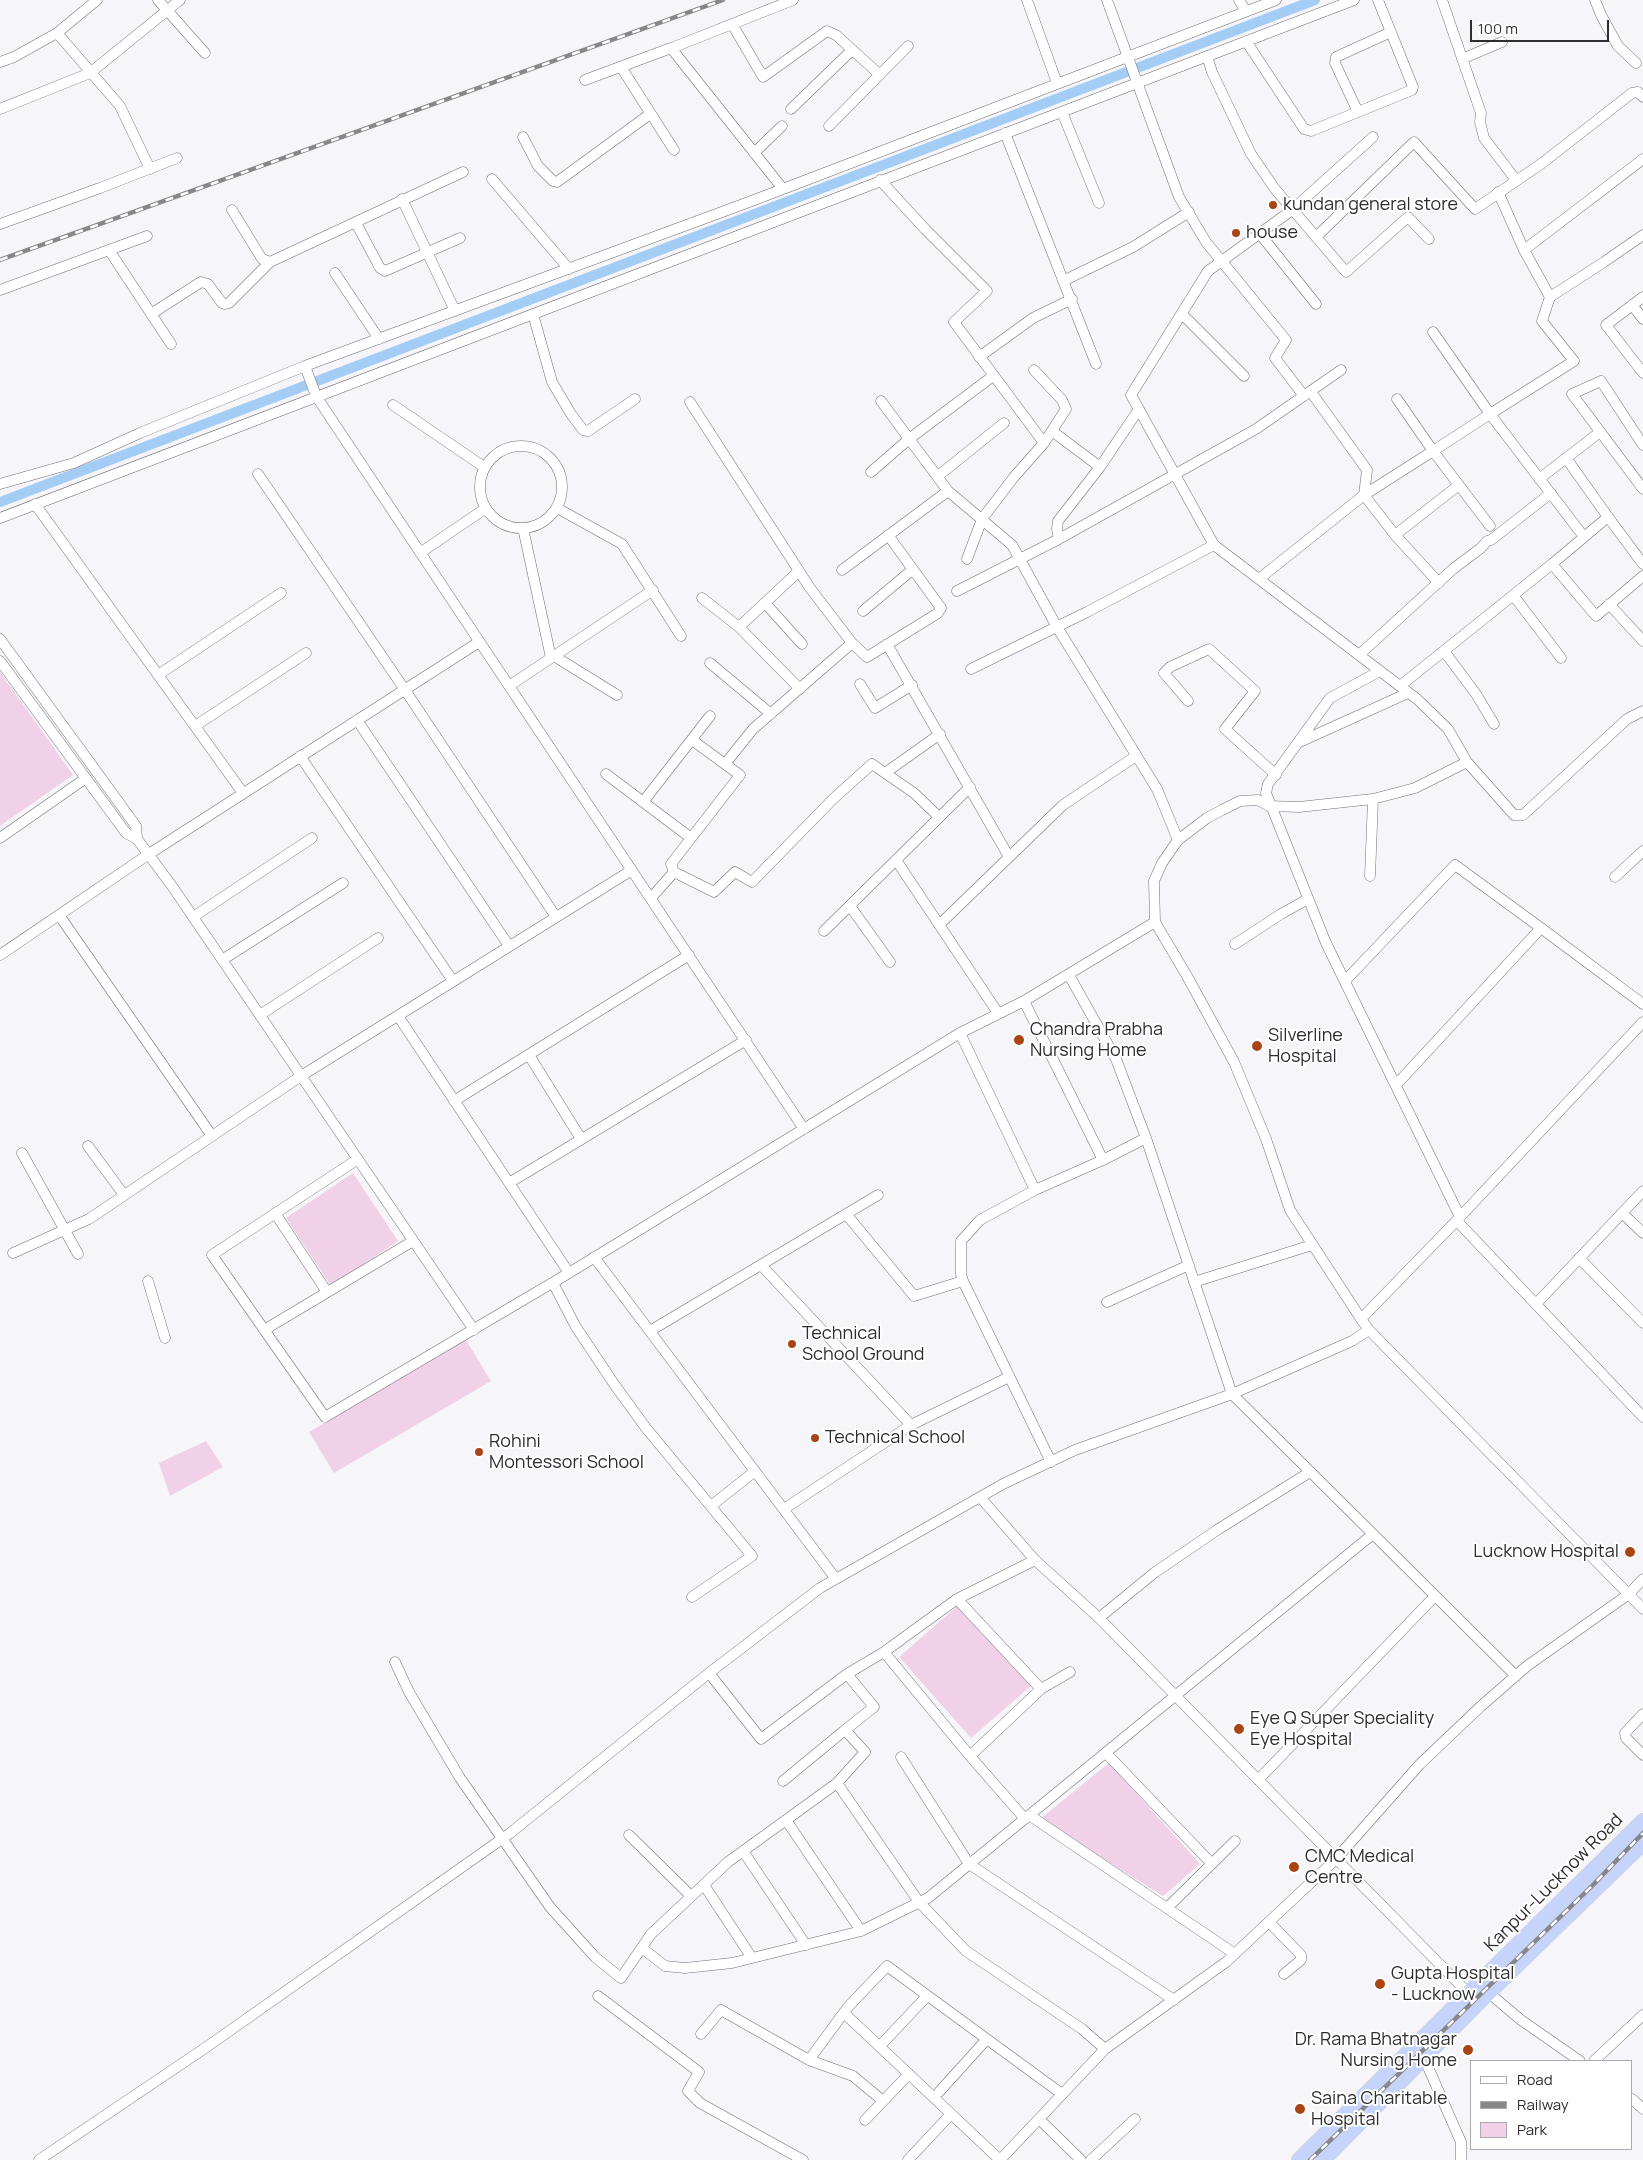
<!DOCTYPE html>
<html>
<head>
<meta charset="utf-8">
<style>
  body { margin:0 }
  #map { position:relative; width:1643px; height:2160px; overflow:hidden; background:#f6f5fa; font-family:Manrope,sans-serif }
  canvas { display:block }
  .legend { position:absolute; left:1470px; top:2060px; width:162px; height:90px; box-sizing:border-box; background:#fff; border:1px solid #ababac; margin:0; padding:6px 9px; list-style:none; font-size:15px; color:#2e2e30 }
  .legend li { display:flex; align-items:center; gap:10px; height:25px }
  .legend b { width:25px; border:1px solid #ababac }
  .scale { position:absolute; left:1470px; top:20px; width:139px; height:22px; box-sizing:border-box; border:2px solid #2e2e30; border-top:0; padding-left:6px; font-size:15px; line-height:18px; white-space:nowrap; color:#2e2e30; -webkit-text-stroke:4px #fff; paint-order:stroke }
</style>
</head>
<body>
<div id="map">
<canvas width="1643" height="2160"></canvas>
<ul class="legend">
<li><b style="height:6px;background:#fff"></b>Road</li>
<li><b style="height:6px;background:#87878a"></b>Railway</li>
<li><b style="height:14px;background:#f1d1e8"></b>Park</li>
</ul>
<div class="scale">100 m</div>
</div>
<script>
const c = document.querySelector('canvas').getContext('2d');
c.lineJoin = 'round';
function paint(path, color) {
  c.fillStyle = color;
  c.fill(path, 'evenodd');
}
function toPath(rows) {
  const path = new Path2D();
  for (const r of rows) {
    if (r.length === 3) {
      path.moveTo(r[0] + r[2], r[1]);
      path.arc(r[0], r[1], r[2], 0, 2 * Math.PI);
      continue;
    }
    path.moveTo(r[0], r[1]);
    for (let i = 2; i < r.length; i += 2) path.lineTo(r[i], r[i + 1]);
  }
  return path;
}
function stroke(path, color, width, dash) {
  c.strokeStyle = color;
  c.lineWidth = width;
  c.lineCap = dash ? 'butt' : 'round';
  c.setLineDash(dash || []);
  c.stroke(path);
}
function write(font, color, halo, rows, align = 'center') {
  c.font = font + ' Manrope,sans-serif';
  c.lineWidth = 4;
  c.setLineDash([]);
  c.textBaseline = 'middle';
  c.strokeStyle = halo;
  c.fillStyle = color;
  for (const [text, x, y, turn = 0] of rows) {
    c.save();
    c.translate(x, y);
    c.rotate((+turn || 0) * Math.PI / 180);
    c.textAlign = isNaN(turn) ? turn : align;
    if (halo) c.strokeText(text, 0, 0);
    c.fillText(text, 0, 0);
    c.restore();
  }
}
paint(toPath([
  [0,672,73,775,0,826],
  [353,1173,398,1241,331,1286,286,1218],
  [466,1340,491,1381,334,1473,309,1432],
  [206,1441,223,1467,170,1496,159,1463],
  [960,1604,1032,1685,971,1738,899,1657],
  [1109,1763,1200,1864,1163,1896,1040,1819]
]), '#f1d1e8');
stroke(toPath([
  [0,502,1315,0]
]), '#a3cdf5', 10);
const minor = toPath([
  [158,0,205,53],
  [1027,0,1057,83],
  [1107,0,1179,197,1206,242,1286,340,1275,358,1304,396],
  [1239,0,1246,11],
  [1442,0,1481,113,1480,122,1484,138,1516,180],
  [1595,0,1601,15,1618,46,1636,63],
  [732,24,763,77,827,31,836,35,879,74],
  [57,33,120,106,150,169],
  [1246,41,1304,129,1311,131,1412,90,1413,87,1378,0],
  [669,49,793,0],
  [1207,56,1212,72,1251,154,1275,189,1346,272,1408,217,1429,239],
  [1462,59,1502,42],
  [0,62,14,57,57,33,97,0],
  [621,67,674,150],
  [585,80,671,48,783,189],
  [0,109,90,73,180,0],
  [791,109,851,51],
  [1062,112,1099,203],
  [1358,112,1335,63,1336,57,1391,32],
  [829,126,908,46],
  [1005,133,1096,364],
  [523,137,538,166,553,181,557,182,650,114],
  [1373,137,1292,210,1208,271,1131,395,1214,545,1417,699,1448,729,1467,762,1514,815,1523,815,1627,719,1643,711],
  [754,153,782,126],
  [492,179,569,269],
  [880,180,925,229,987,291,954,322,1044,443],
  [1498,192,1524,250,1550,297],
  [402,199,455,311],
  [232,210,262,259,270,262,463,172],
  [356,223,380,268,385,271,460,238],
  [0,224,100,188,177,158],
  [1260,234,1316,304],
  [1317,236,1414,142,1475,209,1541,164,1632,93,1638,92,1643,97],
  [109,250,171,344],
  [1524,250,1643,159],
  [335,273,379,339],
  [1063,281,1133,247,1189,212],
  [0,290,147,236],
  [1643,297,1606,325,1643,373],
  [1632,305,1643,319],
  [151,314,201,282,208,284,222,303,225,304,229,303,270,262],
  [533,314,552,382,571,414,583,430,588,431,635,399],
  [1182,314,1244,376],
  [1433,332,1490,414,1574,361,1542,321,1550,297,1604,262,1643,235],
  [979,357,1033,318,1072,299],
  [305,366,316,396,804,1129],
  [1311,392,1367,470,1364,495,1395,535,1459,485],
  [881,401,948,491,1012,545,1057,627,1157,789,1178,840],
  [690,402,810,588,852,643,867,657,938,613,941,608,888,535],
  [393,405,484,467],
  [1052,431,1100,467],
  [1643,445,1601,381,1572,394,1643,489],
  [521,487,41],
  [1566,458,1608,517],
  [871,472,909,439,993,376],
  [258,474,405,690,556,917],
  [938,476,1004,423],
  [1539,479,1600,432],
  [0,484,74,463,140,433,305,366,749,202,1276,0],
  [35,504,243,793],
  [557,508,622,544,681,636],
  [0,518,1354,0],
  [1490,526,1433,451,1490,414,1584,537],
  [523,528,551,658],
  [1395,535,1439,583],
  [1059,539,1057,529,1058,521,1100,467,1139,409],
  [420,553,486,508],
  [967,559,982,519,1014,477,1044,443,1066,409,1062,400,1034,370],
  [1643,564,1608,517,1552,564,1596,616,1643,576],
  [842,570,948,491],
  [1259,579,1364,495,1433,451,1397,399],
  [957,591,1059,539,1256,429,1341,370],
  [1513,595,1561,658],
  [702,598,739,627,800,689],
  [765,603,802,644],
  [1609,604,1643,641],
  [863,611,912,570],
  [739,627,799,571],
  [0,639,136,826,137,839],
  [887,644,1009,857],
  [1444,651,1476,694,1494,724],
  [1359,655,1453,569,1481,548,1487,541,1491,540,1551,493],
  [554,656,617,695],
  [0,661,126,833,137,839,172,886,474,1330],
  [710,663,771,714],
  [971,669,1087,612,1214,545],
  [1380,671,1330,698,1268,784,1266,793,1326,943,1460,1217],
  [158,675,281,593],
  [860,684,875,708,912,685],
  [509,686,653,590],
  [1400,686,1552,564],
  [1188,701,1164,673,1170,667,1209,649,1255,691,1225,729,1276,775],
  [357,720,509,946],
  [195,726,306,653],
  [1302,741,1408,693],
  [300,756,453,981],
  [1467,762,1415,788,1373,799,1299,807,1269,806,1258,800,1240,801,1222,810,1207,818,1178,840,1162,863,1154,881,1155,922,1187,976,1234,1062,1266,1139,1290,1210,1361,1319,1369,1330,1643,1609],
  [725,764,753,729,852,643],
  [885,773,940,734],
  [606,774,691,838],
  [643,802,710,716],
  [0,838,86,778],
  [896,860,998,1013],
  [674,872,714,892,735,872,752,882,833,799,872,764,914,793,939,817],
  [1370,876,1373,799],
  [1615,877,1643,851],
  [651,898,674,872,671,864,740,775,692,740],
  [850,906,890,962],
  [59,915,212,1136],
  [193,917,312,838],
  [939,925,1063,805,1136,756],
  [1541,928,1643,1004],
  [824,931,970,787],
  [1235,944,1281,914,1308,899],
  [0,955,149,854,479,642],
  [222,960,343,883],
  [1069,975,1116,1059,1146,1138,1232,1394,1516,1676],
  [1345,981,1455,865,1541,928,1396,1085],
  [1024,1001,1103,1160],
  [260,1015,378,938],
  [398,1016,569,1273],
  [960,1033,1035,1190],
  [529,1055,581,1139],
  [454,1101,689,955],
  [88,1146,124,1195],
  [22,1153,78,1254],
  [358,1159,212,1255,325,1417,569,1273,960,1033,1024,1001,1155,922],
  [509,1183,746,1040],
  [275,1213,327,1292],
  [1622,1213,1643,1233],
  [846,1214,914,1296,963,1281],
  [1457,1221,1643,1417],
  [13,1253,89,1219,301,1076,632,870],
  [594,1257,836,1579],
  [1579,1258,1643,1323],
  [761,1265,911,1425],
  [148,1281,165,1338],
  [1194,1282,1312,1245],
  [553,1283,576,1327,614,1384,646,1428,752,1556,692,1597],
  [1107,1302,1189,1265],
  [1536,1304,1643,1191],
  [1361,1319,1460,1217,1643,1022],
  [264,1330,413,1241],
  [650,1331,878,1195],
  [1051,1462,963,1281,961,1274,961,1241,980,1220,1035,1190,1103,1160,1146,1138],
  [980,1497,1035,1560,1099,1618,1472,1997],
  [711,1506,755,1471],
  [784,1509,911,1425,1009,1377],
  [957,1599,1041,1689],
  [1099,1618,1154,1573,1217,1530,1310,1472],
  [884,1652,970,1756,1025,1819],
  [395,1662,409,1692,460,1778,550,1907,595,1957,621,1978,651,1934,728,1862,837,1783,865,1752,845,1730,783,1781],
  [709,1673,761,1739,847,1674,884,1652,957,1599,1035,1560],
  [1643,1714,1625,1733,1626,1738,1643,1755],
  [845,1730,874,1707,847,1674],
  [1106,1753,1212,1864],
  [970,1756,1041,1689,1070,1672],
  [901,1757,969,1864,1174,2000],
  [1258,1780,1435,1596],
  [837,1783,919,1902,966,1951,1082,2029,1105,2049],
  [1029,1815,1235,1954],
  [786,1820,861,1931],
  [629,1835,691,1896],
  [743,1851,806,1945],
  [704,1885,752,1958],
  [1167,1908,1235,1841],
  [1269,1922,1301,1955,1301,1960,1284,1974],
  [642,1948,665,1966,685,1968,732,1963,861,1931,928,1898,1373,1534],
  [1489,1993,1521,2020,1580,2061],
  [598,1996,699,2072,688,2091,700,2103,803,2160],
  [844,2013,1000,2160],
  [701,2034,721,2010,809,2060,853,2076,883,2101],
  [880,2046,927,1996],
  [1424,2058,1461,2142,1461,2160],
  [809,2060,848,2007,887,1966,1062,2094],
  [1594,2061,1643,2015],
  [939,2092,986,2040],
  [1632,2099,1643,2109],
  [1039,2119,1081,2160],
  [865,2120,909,2074],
  [39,2160,208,2046,509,1834,709,1673,820,1588,1003,1484,1075,1450,1232,1394,1352,1341,1369,1330],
  [908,2160,951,2114],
  [1000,2160,1105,2049,1226,1962,1336,1859,1420,1764,1480,1707,1527,1666,1629,1594,1643,1579],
  [1091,2160,1135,2119]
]);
const highway = toPath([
  [1299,2160,1643,1821],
  [1323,2160,1478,2003,1643,1843]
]);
stroke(minor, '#707074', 11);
stroke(highway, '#d1d1d1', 16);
stroke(minor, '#fff', 10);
stroke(highway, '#c6d4fc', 15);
const rail = toPath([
  [0,260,723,0],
  [1310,2160,1593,1885,1643,1833]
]);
stroke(rail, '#87878a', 4.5);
stroke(rail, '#fff', 2.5, [8]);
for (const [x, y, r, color] of [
  [1273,205,5,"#a94415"],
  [1236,233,5,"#a94415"],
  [1019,1040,6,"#a94415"],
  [1257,1046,6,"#a94415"],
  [792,1344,5,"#a94415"],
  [815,1438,5,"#a94415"],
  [479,1452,5,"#a94415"],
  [1630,1552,6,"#a94415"],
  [1239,1729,6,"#a94415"],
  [1294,1867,6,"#a94415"],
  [1380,1984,6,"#a94415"],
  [1468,2050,6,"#a94415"],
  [1300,2109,6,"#a94415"]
]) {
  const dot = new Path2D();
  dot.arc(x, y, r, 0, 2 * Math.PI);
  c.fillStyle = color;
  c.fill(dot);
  stroke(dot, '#fff', 2);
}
write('18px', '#2e2e30', '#fff', [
  ["kundan general store",1283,205],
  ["house",1246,233],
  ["Chandra Prabha",1030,1030],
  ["Nursing Home",1030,1051],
  ["Silverline",1268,1036],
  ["Hospital",1268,1057],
  ["Technical",802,1334],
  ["School Ground",802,1355],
  ["Technical School",825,1438],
  ["Rohini",489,1442],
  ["Montessori School",489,1463],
  ["Lucknow Hospital",1619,1552,"right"],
  ["Eye Q Super Speciality",1250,1719],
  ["Eye Hospital",1250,1740],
  ["CMC Medical",1305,1857],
  ["Centre",1305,1878],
  ["Gupta Hospital",1391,1974],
  ["- Lucknow",1391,1995],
  ["Dr. Rama Bhatnagar",1457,2040,"right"],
  ["Nursing Home",1457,2061,"right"],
  ["Saina Charitable",1311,2099],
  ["Hospital",1311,2120]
], 'left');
write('18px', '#2e2e30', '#fff', [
  ["Kanpur-Lucknow Road",1554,1883,-45]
]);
</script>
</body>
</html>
